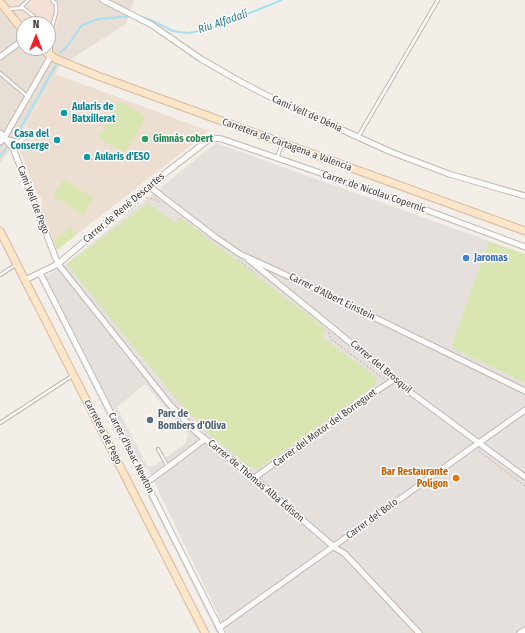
<!DOCTYPE html>
<html>
<head>
<meta charset="utf-8">
<style>
  body { margin:0 }
  #map { position:relative; width:525px; height:633px; overflow:hidden; background:#f3eee8; font-family:"Fira Sans Condensed",sans-serif }
  canvas { display:block }
  .north { position:absolute; left:16px; top:16px; width:40px; height:40px; box-sizing:border-box; background:#fff; border:1px solid #b5b1af; border-radius:50%; rotate:0deg; font-size:11px; font-weight:700; line-height:16px; text-align:center; color:#473d37 }
  .north::after { content:''; display:block; margin:auto; width:14px; height:18px; background:#f2202d; clip-path:polygon(50% 0,100% 100%,50% 72%,0 100%) }
</style>
</head>
<body>
<div id="map">
<canvas width="525" height="633"></canvas>
<div class="north">N</div>
</div>
<script>
const c = document.querySelector('canvas').getContext('2d');
c.lineJoin = 'round';
function paint(path, color) {
  c.fillStyle = color;
  c.fill(path, 'evenodd');
}
function toPath(rows) {
  const path = new Path2D();
  for (const r of rows) {
    path.moveTo(r[0], r[1]);
    for (let i = 2; i < r.length; i += 2) path.lineTo(r[i], r[i + 1]);
  }
  return path;
}
function stroke(path, color, width, dash) {
  c.strokeStyle = color;
  c.lineWidth = width;
  c.lineCap = dash ? 'butt' : 'round';
  c.setLineDash(dash || []);
  c.stroke(path);
}
function write(font, color, halo, rows, align = 'center') {
  c.font = font + ' "Fira Sans Condensed",sans-serif';
  c.lineWidth = 3;
  c.setLineDash([]);
  c.textBaseline = 'middle';
  c.strokeStyle = halo;
  c.fillStyle = color;
  for (const [text, x, y, turn = 0] of rows) {
    c.save();
    c.translate(x, y);
    c.rotate((+turn || 0) * Math.PI / 180);
    c.textAlign = isNaN(turn) ? turn : align;
    if (halo) c.strokeText(text, 0, 0);
    c.fillText(text, 0, 0);
    c.restore();
  }
}
paint(toPath([
  [0,0,134,0,126,24,59,67,16,141,0,163],
  [24,24,48,24,48,48,24,48]
]), '#e7ded6');
paint(toPath([
  [10,0,56,0,62,8,56,32,48,39,48,24,24,24,24,25,8,2]
]), '#f4e0d4');
paint(toPath([
  [216,143,525,254,525,633,227,633,147,467,48,275,66,264],
  [145,384,188,434,186,443,152,467,147,466,117,407]
]), '#e6e0dd');
paint(toPath([
  [55,74,209,131,57,250,39,204,43,202,40,197,38,198,20,150,27,142,36,138,34,130,25,127]
]), '#ecdfd2');
paint(toPath([
  [119,101,146,117,125,153,98,138],
  [64,179,94,198,83,215,53,196],
  [148,203,175,223,180,217,326,329,322,337,376,377,376,385,258,469,251,468,209,434,177,400,67,264],
  [70,227,76,235,57,250,54,240],
  [489,242,525,254,525,383,451,347]
]), '#dae6b2');
paint(toPath([
  [48,275,147,467,140,471,222,633,217,633,39,280]
]), '#e2dfdd');
stroke(toPath([
  [142,17,153,21,173,31,187,33,207,30,282,0],
  [60,53,68,45,82,25,99,19,131,16],
  [20,129,56,65],
  [0,156,6,148]
]), '#a7e0ee', 2);
const lane = toPath([
  [20,8,28,0],
  [8,9,23,8,44,24],
  [51,54,50,33,56,13,56,4,52,0],
  [0,73,27,96],
  [358,137,438,0],
  [5,138,19,141,35,134],
  [19,141,24,145],
  [277,158,282,144],
  [0,275,17,264],
  [0,423,72,376],
  [158,449,168,467]
]);
const street = toPath([
  [103,0,152,25,201,59,241,82,276,100,391,152,449,174,525,196],
  [0,57,24,39],
  [0,133,13,148,58,264,171,406,196,432,254,478,334,547,345,554,419,633],
  [0,142,4,138,51,56],
  [150,187,215,237,240,254,314,288,525,391],
  [248,259,395,379,402,386,525,477],
  [40,273,222,633],
  [25,280,58,264,159,178,208,140,213,138,222,139,410,204,525,247],
  [254,478,378,390,395,379],
  [146,483,168,467,205,439],
  [219,628,525,410],
  [520,633,525,630]
]);
const secondary = toPath([
  [0,2,24,32],
  [40,48,56,59,98,76,525,231],
  [0,231,205,633]
]);
stroke(lane, '#c2b6ae', 4.5);
stroke(street, '#c2b6ae', 7);
stroke(secondary, '#d5b99c', 9);
stroke(toPath([
  [146,198,153,199,161,203],
  [128,212,138,204,139,202],
  [238,260,254,272],
  [328,332,331,339,384,379],
  [479,451,525,486]
]), '#c0ac9d', 1, [2, 2]);
stroke(lane, '#fff', 2.5);
stroke(street, '#fff', 5);
stroke(secondary, '#fde5c9', 7);
for (const [x, y, r, color] of [
  [64,113,4,"#0f9aa8"],
  [145,139,4,"#2e9e5b"],
  [57,140,4,"#0f9aa8"],
  [87,157,4,"#0f9aa8"],
  [466,258,4,"#3f7fe0"],
  [150,420,4,"#5c6f8a"],
  [456,478,4,"#e8710a"]
]) {
  const dot = new Path2D();
  dot.arc(x, y, r, 0, 2 * Math.PI);
  c.fillStyle = color;
  c.fill(dot);
  stroke(dot, '#fff', 1.5);
}
write('bold 10px', '#0d838f', '#fff', [
  ["Aularis de",72,107],
  ["Batxiilerat",72,119],
  ["Casa del",49,134,"right"],
  ["Conserge",49,146,"right"],
  ["Aularis d'ESO",95,157]
], 'left');
write('10px', '#473d37', '#fff', [
  ["Camí Vell de Dénia",307,114,24],
  ["Carretera de Cartagena a Valencia",287,145,20],
  ["Carrer de Nicolau Copernic",374,192,19],
  ["Camí Vell de Pego",33,200,69],
  ["Carrer de René Descartes",124,208,-40],
  ["Carrer d'Albert Einstein",332,297,26],
  ["Carrer del Brosquil",381,367,40],
  ["Carrer del Motor del Borreguet",325,428,-36],
  ["carretera de Pego",103,432,63],
  ["Carrer d'Isaac Newton",131,453,63],
  ["Carrer de Thomas Alba Édison",256,481,40],
  ["Carrer del Bolo",372,519,-36]
]);
write('bold 10px', '#27864d', '#fff', [
  ["Gimnàs cobert",153,139]
], 'left');
write('bold 10px', '#366cbe', '#fff', [
  ["Jaromas",474,258]
], 'left');
write('bold 10px', '#4e5e75', '#fff', [
  ["Parc de",158,414],
  ["Bombers d'Oliva",158,426]
], 'left');
write('bold 10px', '#c56008', '#fff', [
  ["Bar Restaurante",448,472],
  ["Polígon",448,484]
], 'right');
write('italic 11px', '#2c7b8f', '#fff', [
  ["Riu Alfadalí",223,22,-19]
]);
</script>
</body>
</html>
